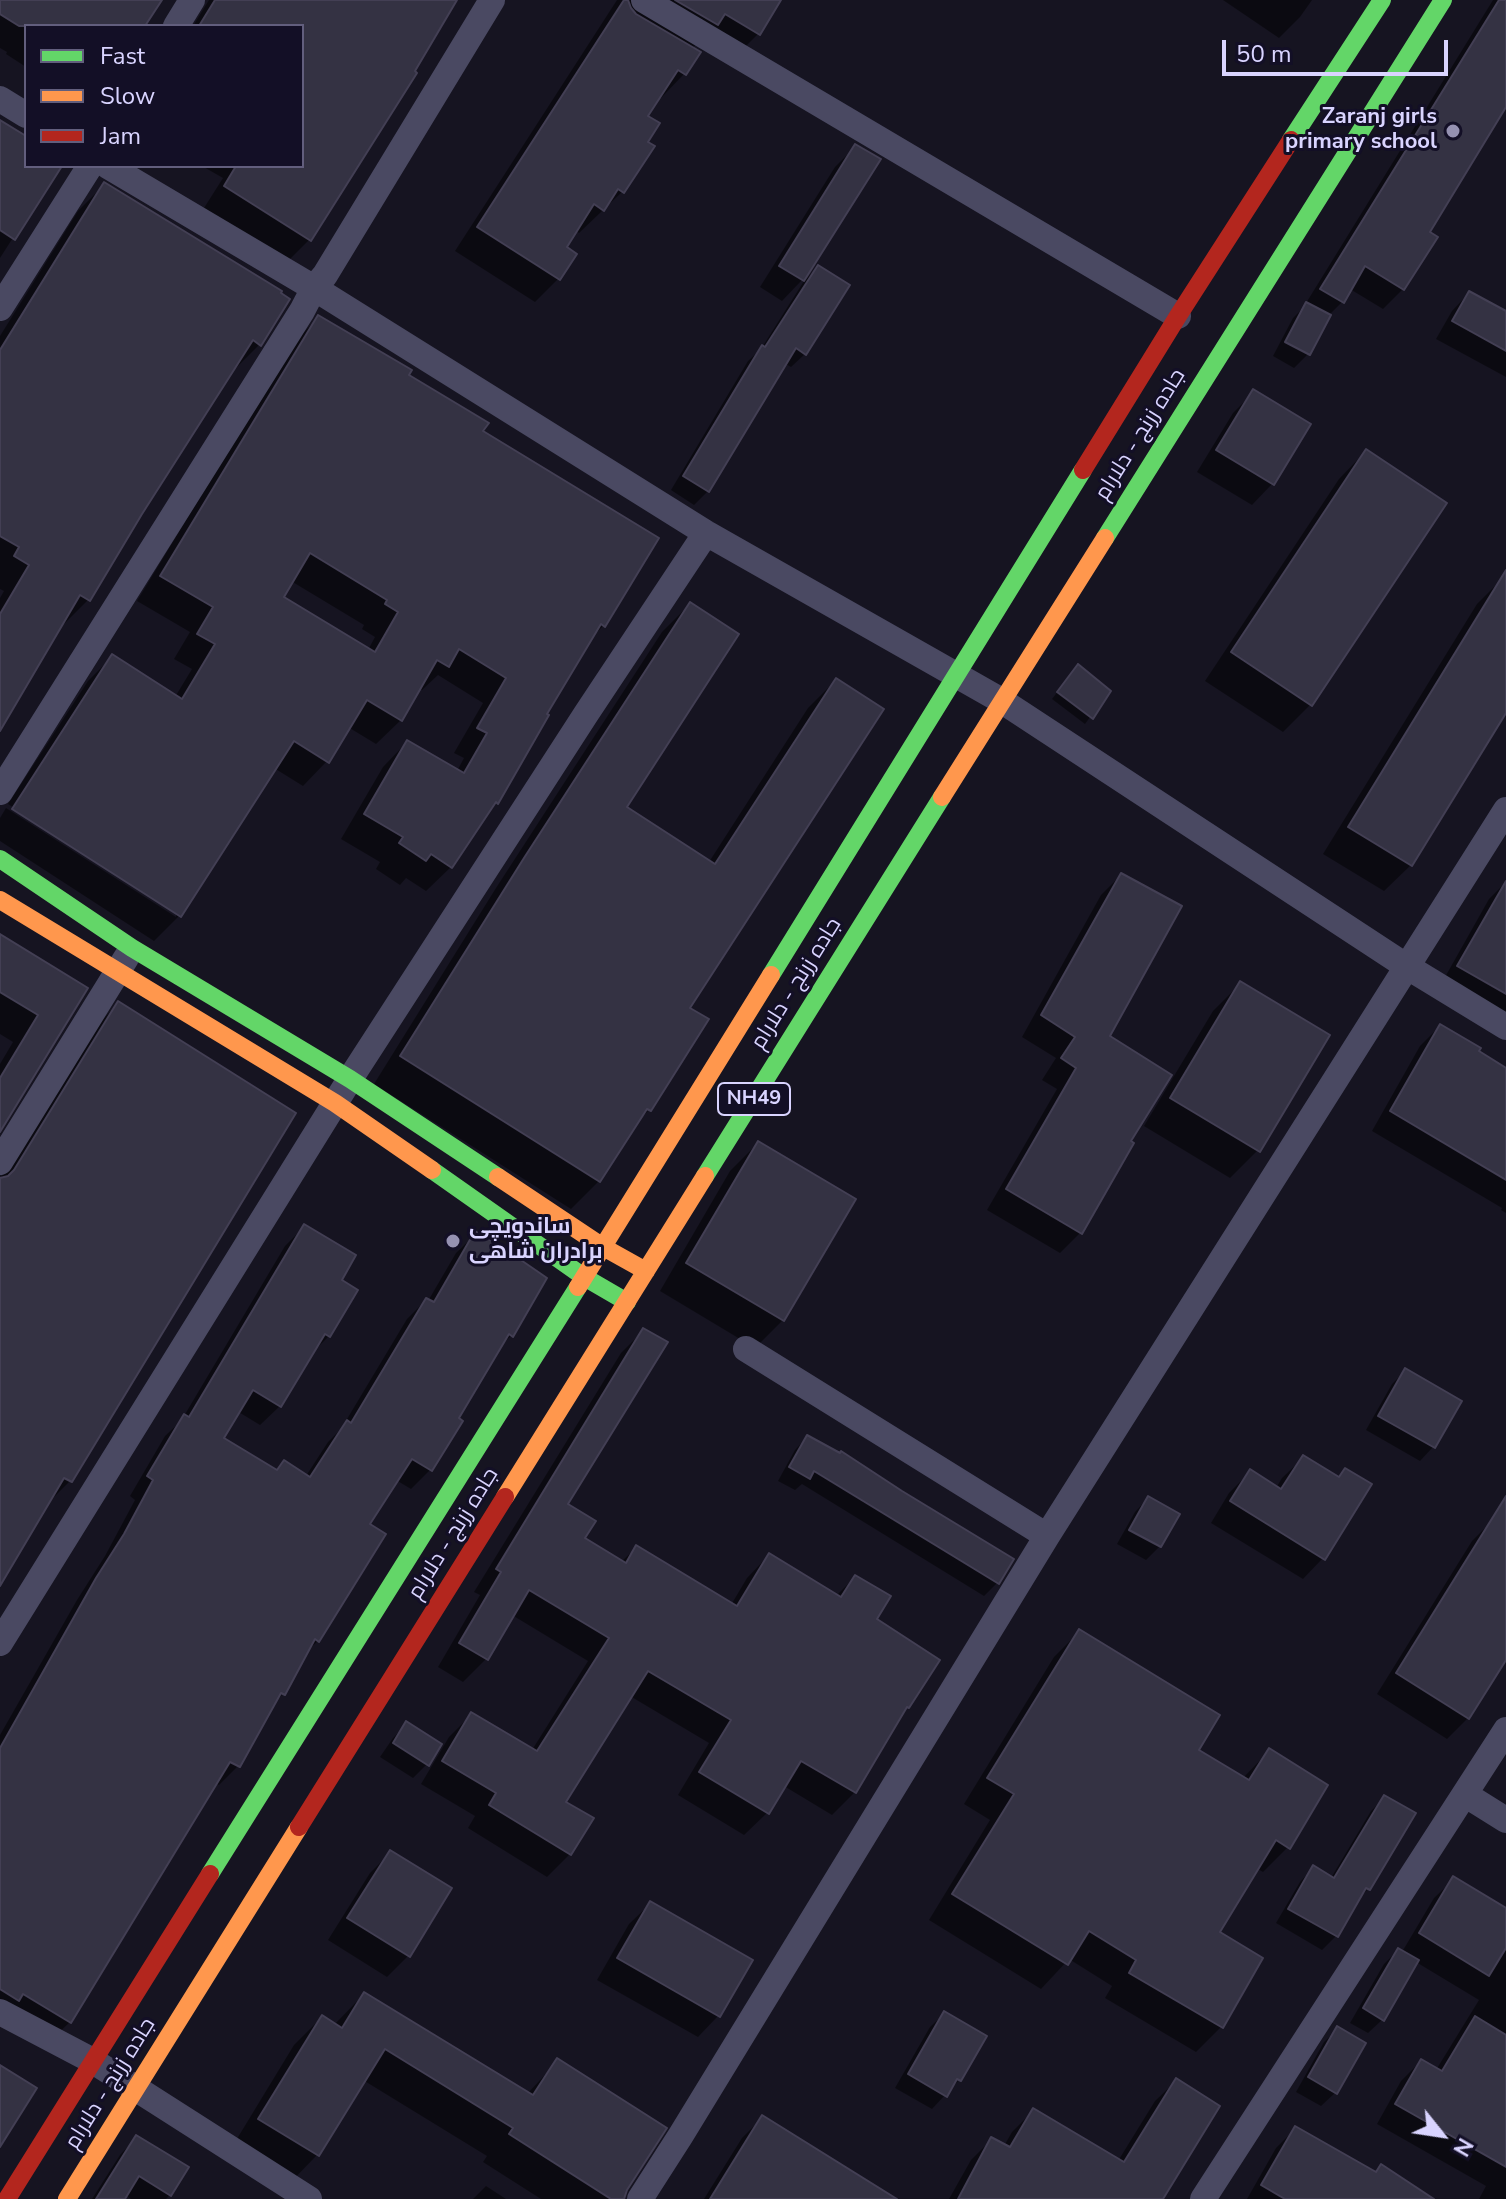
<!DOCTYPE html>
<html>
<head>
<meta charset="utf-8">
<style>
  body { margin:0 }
  #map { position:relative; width:1506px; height:2199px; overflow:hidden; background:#161421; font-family:"Nunito Sans",sans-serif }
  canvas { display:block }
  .legend { position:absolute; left:24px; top:24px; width:280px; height:144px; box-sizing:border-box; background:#130f26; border:2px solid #625e7d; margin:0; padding:10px 14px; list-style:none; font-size:24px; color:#d9d4ff }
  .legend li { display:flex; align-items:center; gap:16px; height:40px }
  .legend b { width:40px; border:2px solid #625e7d }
  .north { position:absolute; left:1402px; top:2095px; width:80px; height:80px; -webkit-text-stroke:6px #130f26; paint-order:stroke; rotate:120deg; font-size:22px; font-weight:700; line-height:32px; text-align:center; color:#d9d4ff }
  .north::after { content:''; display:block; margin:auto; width:28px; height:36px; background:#d9d4ff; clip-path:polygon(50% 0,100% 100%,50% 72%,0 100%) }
  .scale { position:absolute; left:1222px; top:40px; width:226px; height:36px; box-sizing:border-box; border:4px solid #d9d4ff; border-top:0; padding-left:10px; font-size:24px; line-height:28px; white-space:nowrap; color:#d9d4ff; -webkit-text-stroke:6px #130f26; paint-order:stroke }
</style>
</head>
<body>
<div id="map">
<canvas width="1506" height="2199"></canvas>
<ul class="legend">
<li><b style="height:10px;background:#63d668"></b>Fast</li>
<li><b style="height:10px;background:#ff974d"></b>Slow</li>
<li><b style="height:10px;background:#b3261e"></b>Jam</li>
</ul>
<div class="north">N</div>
<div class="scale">50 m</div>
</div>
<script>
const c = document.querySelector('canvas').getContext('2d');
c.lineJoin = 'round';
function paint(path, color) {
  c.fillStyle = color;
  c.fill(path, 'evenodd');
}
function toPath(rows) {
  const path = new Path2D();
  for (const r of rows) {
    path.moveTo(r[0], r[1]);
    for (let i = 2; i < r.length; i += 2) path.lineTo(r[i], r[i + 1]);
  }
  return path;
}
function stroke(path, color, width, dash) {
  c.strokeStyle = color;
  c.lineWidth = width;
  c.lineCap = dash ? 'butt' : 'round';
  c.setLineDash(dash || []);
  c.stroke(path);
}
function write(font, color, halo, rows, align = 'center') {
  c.font = font + ' "Nunito Sans",Cairo,sans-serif';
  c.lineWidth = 6;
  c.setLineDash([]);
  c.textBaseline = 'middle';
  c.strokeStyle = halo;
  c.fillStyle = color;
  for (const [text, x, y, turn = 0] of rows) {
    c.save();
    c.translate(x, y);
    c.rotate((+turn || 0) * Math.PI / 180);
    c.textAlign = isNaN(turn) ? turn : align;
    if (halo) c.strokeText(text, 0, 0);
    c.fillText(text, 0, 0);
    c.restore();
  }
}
paint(toPath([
  [0,0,159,0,144,25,146,26,26,26,26,67,6,54,7,52,0,48],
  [209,0,458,0,450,8,309,240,288,261,204,208,223,178,202,166,302,166,302,26,193,26],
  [617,0,779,0,758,34,735,57,703,38,691,49,698,53,684,74,661,98,659,96,646,117,622,192,579,233,575,230,564,248,575,255,558,279,535,302,455,251],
  [1223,0,1312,0,1300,17,1279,38],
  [1493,0,1506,0,1506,104,1427,233,1403,289,1383,309,1350,289,1343,301,1328,316,1308,354,1294,368,1273,356,1293,318,1303,308],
  [0,122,26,139,26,166,59,166,0,258],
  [856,146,802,280,782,301,760,287,835,167],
  [104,185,260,344,234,370,232,369,88,600,62,626,61,625,0,729,0,598,4,591,0,589,0,336,78,211],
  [818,267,805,354,791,367,784,363,708,491,694,505,671,490,748,361,761,349,804,281],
  [1469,293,1506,314,1506,377,1436,339,1452,311],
  [318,318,406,376,481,432,604,625,591,638,544,715,497,802,486,813,451,867,426,891,406,878,400,885,376,869,380,862,341,839,383,767,407,742,457,771,464,758,454,753,483,703,438,675,422,690,419,688,401,720,376,744,348,727,327,761,303,786,274,768,179,916,154,941,0,841,0,818,6,808,176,917,176,912,8,804,88,681,113,656,175,697,192,669,174,659,190,632,137,601,294,342],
  [291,581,364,625,362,629,375,637,368,650,281,598],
  [1254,392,1272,484,1252,505,1197,472,1233,413],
  [1366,451,1310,705,1283,732,1205,681,1339,479],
  [1503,578,1506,579,1506,710,1411,865,1384,891,1323,854,1477,604],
  [690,604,624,807,709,862,808,708,836,680,687,1008,649,1110,635,1124,599,1181,571,1209,374,1084,496,888,662,632],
  [1072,673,1109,691,1085,724,1052,699],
  [1121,875,1107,1036,1128,1142,1081,1232,1060,1253,987,1210,1057,1089,1042,1080,1056,1058,1022,1037,1101,895],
  [1506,882,1506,1024,1440,986,1489,899],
  [0,934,12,941,11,943,86,989,0,1128,0,1064,13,1042,0,1034],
  [1240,984,1258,1150,1230,1178,1144,1126,1213,1011],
  [119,1003,293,1113,70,1481,45,1506,0,1582,0,1179,92,1030],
  [1440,1026,1476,1052,1506,1070,1506,1213,1501,1210,1502,1208,1372,1131,1420,1046],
  [758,1143,783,1320,755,1348,660,1291,730,1171],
  [304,1227,339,1280,329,1336,312,1353,280,1406,260,1425,237,1411,221,1438,275,1471,284,1463,306,1476,328,1442,341,1429,407,1319,426,1300,428,1301,456,1253,476,1234,511,1336,497,1349,457,1419,461,1421,430,1470,411,1489,396,1480,367,1524,318,1641,305,1653,283,1694,271,1706,238,1766,219,1785,214,1783,70,2022,50,2041,0,2017,0,1735,77,1600,105,1556,135,1500,130,1496,165,1436,181,1421,285,1246],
  [644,1330,565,1505,582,1539,621,1562,637,1547,731,1605,747,1578,769,1555,836,1596,855,1577,874,1619,907,1707,902,1712,855,1792,832,1815,784,1786,767,1813,744,1835,678,1795,709,1743,630,1696,563,1802,570,1854,547,1877,468,1828,475,1816,421,1784,449,1737,472,1714,532,1750,588,1661,512,1615,486,1659,463,1682,438,1667,480,1595,474,1592,621,1353],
  [1406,1370,1433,1447,1420,1461,1366,1430,1392,1384],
  [807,1437,1011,1560,997,1583,984,1596,802,1484,795,1490,778,1481,795,1450],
  [1303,1458,1337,1478,1345,1470,1323,1558,1303,1579,1211,1523,1229,1493,1250,1472,1276,1488,1282,1478],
  [1148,1498,1160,1546,1146,1560,1117,1544,1135,1512],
  [1493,1520,1506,1528,1506,1657,1468,1718,1447,1739,1377,1694,1472,1541],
  [1079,1632,1197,1751,1242,1779,1269,1751,1288,1847,1263,1872,1256,1868,1217,1933,1221,2027,1196,2052,1105,1998,1112,1986,1069,1959,1041,1989,929,1920,990,1820,964,1804,1054,1657],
  [407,1724,427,1764,413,1778,380,1757,393,1738],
  [1385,1797,1368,1889,1356,1902,1336,1936,1322,1950,1276,1923,1300,1882,1313,1868,1331,1878,1371,1811],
  [391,1852,408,1956,387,1977,328,1940,370,1873],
  [1454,1879,1506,1910,1506,2199,1479,2199,1486,2186,1377,2124,1401,2081,1421,2061,1436,2070,1479,2000,1416,1962,1382,2020,1368,2033,1350,2023,1384,1964,1398,1950,1402,1952,1434,1898],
  [650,1904,718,2016,698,2037,597,1980,629,1924],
  [364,1994,527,2094,558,2061,625,2190,622,2199,541,2199,483,2162,487,2156,363,2080,317,2155,290,2183,232,2147,294,2045,322,2017,334,2025],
  [944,2014,959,2080,932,2109,895,2088,930,2027],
  [1338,2029,1335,2093,1321,2106,1296,2092,1324,2042],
  [1176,2081,1161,2199,949,2199,971,2160,992,2139,1004,2146,1012,2132,1033,2111,1118,2161,1155,2101],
  [762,2118,893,2199,704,2199,742,2138],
  [1296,2128,1374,2174,1430,2199,1247,2199,1276,2148],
  [137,2137,170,2195,166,2199,131,2199,125,2195,123,2199,92,2199,120,2155],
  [486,2186,506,2199,473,2199]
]), '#0007');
const building = toPath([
  [0,0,162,0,145,26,19,26,0,14,0,0],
  [215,0,457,0,415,71,417,73,311,241,224,186,236,166,302,166,302,26,199,26,215,0],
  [624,0,628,0,631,8,636,14,701,52,686,75,678,70,648,116,660,123,648,142,655,146,624,193,618,189,604,211,594,204,567,247,577,254,560,280,477,227,624,0],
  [675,0,781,0,760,35,725,14,718,25,675,0],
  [1499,0,1506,0,1506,107,1430,232,1438,237,1404,290,1365,266,1344,303,1320,289,1499,0],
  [0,120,26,136,26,166,62,166,15,240,0,230,0,120],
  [855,144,881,159,804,281,779,266,855,144],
  [104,182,282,291,281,293,290,299,261,346,253,340,142,514,90,601,80,595,0,731,0,614,29,565,14,556,19,547,0,536,0,350,104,182],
  [818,265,850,285,806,355,796,348,709,492,683,476,762,345,765,347,818,265],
  [1469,291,1506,311,1506,351,1452,321,1469,291],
  [1306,302,1331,315,1310,355,1285,342,1306,302],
  [318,315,412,370,409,375,489,423,483,431,659,538,605,627,601,624,547,714,549,715,498,804,496,802,452,868,431,854,426,861,399,843,403,837,364,814,407,740,464,773,487,733,477,728,506,678,459,649,449,667,437,660,402,721,367,700,329,763,294,741,181,917,12,809,112,654,182,699,215,644,197,634,213,607,160,576,318,315],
  [310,553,387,600,385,604,398,612,375,652,284,597,310,553],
  [1253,389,1311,424,1274,485,1216,450,1253,389],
  [1366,449,1447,503,1312,706,1231,652,1366,449],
  [1506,570,1506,713,1412,866,1348,827,1506,570],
  [690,602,739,634,627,807,715,864,836,678,884,709,690,1008,709,1019,651,1111,647,1109,600,1182,400,1056,524,858,690,602],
  [1078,664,1111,691,1093,719,1057,692,1078,664],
  [1121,873,1182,906,1110,1036,1172,1075,1131,1141,1134,1143,1082,1234,1006,1189,1076,1068,1061,1058,1075,1037,1041,1015,1121,873],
  [1506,881,1506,994,1457,966,1506,881],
  [0,934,88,988,0,1132,0,1078,38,1015,0,992,0,934],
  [1240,981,1330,1035,1260,1152,1170,1098,1240,981],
  [118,1001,296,1113,72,1482,64,1478,0,1586,0,1178,8,1176,14,1170,118,1001],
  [1440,1024,1481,1048,1479,1051,1506,1068,1506,1180,1390,1111,1440,1024],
  [758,1141,856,1199,784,1321,686,1263,758,1141],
  [304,1224,356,1255,342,1280,358,1290,330,1337,325,1334,281,1407,253,1390,224,1438,277,1470,284,1460,310,1477,347,1420,351,1423,426,1298,434,1302,475,1231,502,1247,547,1278,513,1337,509,1334,459,1418,463,1421,432,1471,412,1459,370,1524,386,1534,319,1642,315,1639,285,1695,281,1693,240,1767,230,1762,71,2023,23,1994,19,2001,0,1989,0,1748,96,1578,124,1534,153,1480,147,1476,184,1414,189,1417,304,1224],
  [643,1328,668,1342,568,1504,596,1521,585,1538,626,1563,636,1545,737,1606,769,1553,841,1597,855,1575,891,1596,877,1619,940,1660,909,1708,907,1707,856,1793,801,1761,769,1814,699,1772,731,1720,648,1671,566,1802,594,1818,571,1855,489,1805,496,1793,442,1761,471,1712,537,1751,609,1638,529,1590,488,1660,459,1643,501,1572,496,1569,643,1328],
  [1405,1368,1462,1401,1435,1448,1378,1416,1405,1368],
  [807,1435,840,1453,841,1451,902,1491,1014,1559,999,1584,814,1471,810,1479,789,1467,807,1435],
  [1303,1455,1339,1477,1345,1468,1372,1484,1325,1560,1230,1501,1250,1469,1281,1489,1303,1455],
  [1148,1496,1180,1514,1161,1547,1129,1530,1148,1496],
  [1506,1496,1506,1660,1469,1719,1396,1673,1506,1496],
  [1079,1629,1220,1715,1199,1750,1249,1780,1269,1748,1328,1785,1290,1849,1276,1840,1220,1932,1263,1958,1223,2028,1129,1973,1136,1960,1089,1931,1068,1965,952,1894,1014,1794,987,1778,1079,1629],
  [406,1721,442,1744,429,1766,393,1743,406,1721],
  [1384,1795,1416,1813,1370,1890,1366,1888,1338,1937,1288,1909,1313,1865,1334,1878,1384,1795],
  [390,1850,452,1888,410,1957,347,1918,390,1850],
  [1453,1876,1506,1908,1506,1948,1489,1976,1419,1933,1453,1876],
  [650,1901,753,1960,720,2017,617,1958,650,1901],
  [1398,1948,1419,1960,1384,2021,1363,2008,1398,1948],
  [364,1992,533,2095,557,2058,667,2128,627,2190,624,2199,611,2199,509,2134,513,2128,385,2049,319,2156,258,2119,322,2015,342,2028,364,1992],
  [944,2011,987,2036,961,2081,957,2079,947,2097,908,2074,944,2011],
  [1475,2016,1506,2035,1506,2167,1395,2104,1421,2059,1442,2071,1475,2016],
  [1337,2026,1366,2043,1337,2094,1308,2077,1337,2026],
  [0,2065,37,2088,0,2147,0,2065],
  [1176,2078,1220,2106,1163,2199,958,2199,991,2137,1010,2147,1033,2108,1124,2162,1176,2078],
  [762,2115,897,2199,710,2199,762,2115],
  [1295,2126,1376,2172,1381,2164,1434,2199,1285,2199,1261,2185,1295,2126],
  [136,2135,189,2167,171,2196,139,2176,125,2199,96,2199,136,2135]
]);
paint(building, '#343243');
stroke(building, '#433f54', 2);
stroke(toPath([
  [644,0,1178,316],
  [176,26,192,0],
  [0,99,26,115],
  [108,166,314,288,706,533,1002,701,1406,966,1506,1027],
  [0,308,90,166],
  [0,792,302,311,314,288,325,275,492,0],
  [0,1162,126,958],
  [746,1349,1047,1536],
  [0,1643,350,1079,586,714,706,533],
  [1466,1795,1506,1820],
  [0,2012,93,2061,309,2199],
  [640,2199,681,2135,1047,1536,1506,810],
  [1203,2199,1506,1730]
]), '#4a4962', 26);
stroke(toPath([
  [1291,140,1382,0],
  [1105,538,1443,0],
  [0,859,132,948,350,1079,498,1177],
  [771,975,1083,470],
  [432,1170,584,1277,627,1302],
  [705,1176,942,797],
  [210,1874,578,1287]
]), '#63d668', 18);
stroke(toPath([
  [942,797,1105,538],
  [0,900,335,1103,432,1170],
  [498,1177,603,1247,646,1271],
  [578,1287,771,975],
  [505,1497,705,1176],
  [67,2199,299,1827]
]), '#ff974d', 18);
stroke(toPath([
  [1083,470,1178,316,1291,140],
  [299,1827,505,1497],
  [7,2199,210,1874]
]), '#b3261e', 18);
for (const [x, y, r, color] of [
  [1453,131,8,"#9591b1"],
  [453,1241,8,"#9591b1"]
]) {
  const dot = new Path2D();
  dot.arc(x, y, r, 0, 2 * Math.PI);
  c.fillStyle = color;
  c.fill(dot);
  stroke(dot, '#130f26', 3);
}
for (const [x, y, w] of [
  [754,1099,72]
]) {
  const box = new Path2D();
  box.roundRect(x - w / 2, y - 16, w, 32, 6);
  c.fillStyle = '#130f26';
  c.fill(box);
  stroke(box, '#d9d4ff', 2);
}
write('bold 20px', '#d9d4ff', null, [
  ["NH49",754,1099]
]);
write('bold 22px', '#d9d4ff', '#130f26', [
  ["Zaranj girls",1437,118],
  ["primary school",1437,143],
  ["ساندویچی",469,1228,"left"],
  ["برادران شاهی",469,1253,"left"]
], 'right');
write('22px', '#d9d4ff', '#130f26', [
  ["جاده زرنج - دلارام",1141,435,-58],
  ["جاده زرنج - دلارام",797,984,-58],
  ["جاده زرنج - دلارام",454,1534,-58],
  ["جاده زرنج - دلارام",111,2084,-58]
]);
</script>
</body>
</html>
